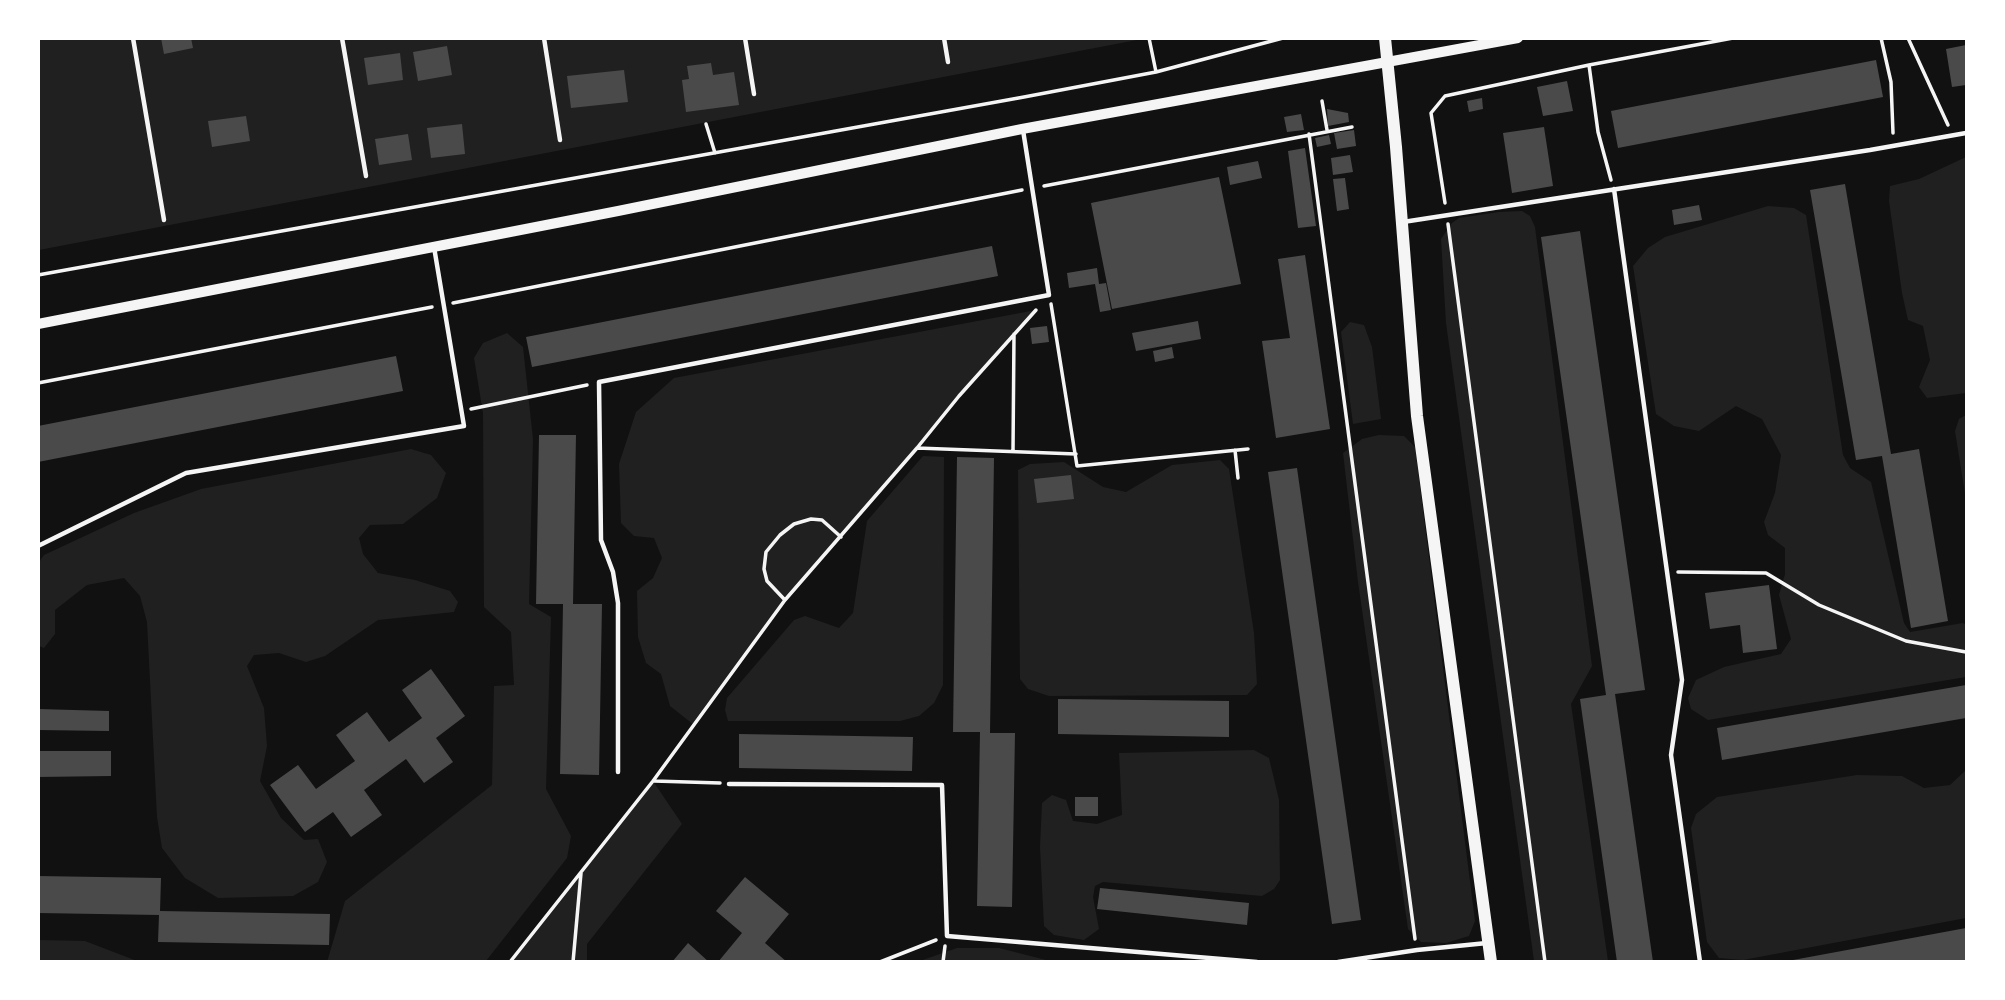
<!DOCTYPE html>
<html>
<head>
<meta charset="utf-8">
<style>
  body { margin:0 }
  #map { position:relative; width:2005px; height:1000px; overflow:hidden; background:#111; font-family:"Source Sans 3",sans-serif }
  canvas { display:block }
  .frame { position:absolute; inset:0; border:40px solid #fff; pointer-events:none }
</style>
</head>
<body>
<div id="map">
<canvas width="2005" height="1000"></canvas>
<div class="frame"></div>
</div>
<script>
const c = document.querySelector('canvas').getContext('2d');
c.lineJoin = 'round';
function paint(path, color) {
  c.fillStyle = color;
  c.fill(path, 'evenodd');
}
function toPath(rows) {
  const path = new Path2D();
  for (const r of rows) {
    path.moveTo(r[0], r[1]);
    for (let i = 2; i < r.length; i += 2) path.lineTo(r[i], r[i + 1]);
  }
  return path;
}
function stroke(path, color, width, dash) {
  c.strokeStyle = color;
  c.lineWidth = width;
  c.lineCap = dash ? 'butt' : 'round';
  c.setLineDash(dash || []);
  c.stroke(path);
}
paint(toPath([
  [39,39,1142,39,39,250],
  [1966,157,1966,393,1927,398,1919,387,1930,360,1923,326,1908,320,1902,293,1889,201,1890,186,1919,179],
  [1768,206,1794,208,1806,215,1843,455,1850,468,1871,482,1904,623,1910,632,1963,623,1966,625,1966,677,1708,720,1691,709,1688,698,1696,680,1724,667,1781,654,1791,639,1779,595,1785,574,1785,548,1768,535,1764,522,1775,493,1781,455,1762,419,1736,406,1699,431,1674,426,1656,414,1633,266,1648,248,1665,237],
  [1522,211,1530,216,1535,227,1592,666,1571,704,1608,961,1534,961,1446,323,1441,239,1452,223,1459,218,1499,212],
  [1036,310,785,600,694,725,670,706,661,674,646,663,638,637,637,591,653,578,662,558,654,538,634,536,621,523,619,464,636,412,674,378],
  [1350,322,1364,325,1372,347,1381,419,1353,424,1341,332],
  [507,333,523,347,533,439,529,604,551,617,546,789,571,836,567,858,486,961,327,962,345,901,492,785,494,686,514,685,511,632,484,607,483,413,474,358,483,343],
  [1966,415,1966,414,1966,500,1955,431,1959,419],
  [1379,435,1404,436,1415,447,1475,921,1469,936,1446,943,1421,942,1408,929,1358,582,1343,453,1362,439],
  [411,449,431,455,446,473,437,498,403,524,370,525,359,538,363,554,378,573,415,580,450,591,458,602,454,612,378,620,325,656,306,662,279,653,254,655,247,666,264,708,267,746,260,781,281,818,304,840,318,839,327,862,318,882,293,896,218,898,185,878,162,848,157,817,147,622,140,596,124,578,87,585,55,610,55,634,44,648,39,646,39,562,44,555,134,513,201,489],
  [923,456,944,457,943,685,934,703,919,716,900,721,728,721,725,710,727,698,794,620,805,616,839,628,853,613,867,521],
  [1220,460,1229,469,1254,633,1257,684,1247,695,1049,696,1028,689,1020,679,1018,470,1030,464,1064,462,1103,487,1126,492,1172,465],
  [1254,750,1269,758,1279,800,1280,880,1274,889,1262,896,1103,882,1095,886,1093,897,1099,929,1084,940,1054,935,1044,926,1040,847,1042,803,1052,795,1066,800,1073,821,1097,824,1122,815,1119,753],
  [1966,770,1966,918,1743,960,1719,958,1707,942,1691,828,1696,814,1717,797,1857,775,1902,776,1924,788,1950,785],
  [653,781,682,824,587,944,587,961,510,962],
  [39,940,85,941,137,961,39,961],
  [957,948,999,948,1050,961,917,962]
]), '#202020');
paint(toPath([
  [161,38,191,38,193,48,164,54],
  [1966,45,1966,85,1952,87,1946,49],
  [447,46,452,75,418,81,413,52],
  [400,53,403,80,368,85,364,58],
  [1876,60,1883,97,1618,148,1611,111],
  [711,63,713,75,734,72,739,105,686,112,682,80,689,79,687,66],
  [624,70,628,102,571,108,567,76],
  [1567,81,1573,111,1543,116,1537,87],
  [1482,98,1483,109,1469,112,1467,101],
  [1327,109,1348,113,1349,122,1328,126],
  [1301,114,1304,130,1287,132,1284,117],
  [246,116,250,141,212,147,208,121],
  [462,124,465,154,431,158,427,128],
  [1544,127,1553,186,1512,193,1503,133],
  [1354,130,1356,146,1337,149,1334,133],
  [408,134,412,160,379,165,375,139],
  [1329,135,1331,144,1317,147,1315,138],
  [1305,148,1316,226,1298,228,1288,151],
  [1350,155,1353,172,1333,175,1331,158],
  [1258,161,1262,178,1230,185,1227,167],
  [1219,177,1241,284,1112,309,1091,203],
  [1345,178,1349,209,1337,211,1333,179],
  [1845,184,1891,454,1919,449,1948,621,1911,628,1882,456,1856,460,1810,190],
  [1699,205,1702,220,1674,225,1672,210],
  [1580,231,1645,690,1615,694,1653,962,1617,962,1580,699,1606,695,1541,237],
  [992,246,998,276,532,367,526,337],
  [1305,255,1330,429,1276,438,1262,341,1290,338,1278,259],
  [1097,268,1099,284,1106,283,1111,310,1100,312,1095,284,1069,288,1067,273],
  [1198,321,1201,339,1136,351,1132,333],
  [1047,326,1049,342,1032,344,1030,328],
  [1172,347,1174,358,1155,362,1153,351],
  [396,356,403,391,38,462,38,426],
  [539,435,576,435,573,604,602,604,599,775,560,774,563,604,536,604],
  [957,457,994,458,990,733,1015,733,1012,907,977,906,980,732,953,732],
  [1297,468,1361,920,1332,924,1268,472],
  [1071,475,1074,499,1037,503,1034,479],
  [1769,585,1777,649,1743,653,1740,625,1710,629,1705,593],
  [431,669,465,716,436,738,453,762,424,783,406,759,364,790,382,815,351,837,333,812,305,832,270,785,298,765,316,789,355,761,336,735,367,712,389,742,422,718,402,690],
  [1966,685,1966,718,1722,760,1717,728],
  [1058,699,1229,701,1229,737,1058,734],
  [38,709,109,711,109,731,38,730],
  [739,734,913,737,912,771,739,768],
  [38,751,111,751,111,776,38,777],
  [1075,797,1098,797,1098,816,1075,816],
  [38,876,161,878,160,911,330,914,329,945,158,942,159,915,38,913],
  [745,877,789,914,765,943,787,962,718,962,742,933,716,911],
  [1100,888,1249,903,1247,925,1097,909],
  [1966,928,1966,961,1793,962,1793,960],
  [688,943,709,962,672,962]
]), '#4a4a4a');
stroke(toPath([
  [1149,38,1156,72],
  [1881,38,1891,82,1893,133],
  [1908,38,1948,125],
  [1589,65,1598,132,1611,180],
  [1322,101,1327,130],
  [706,124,715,153],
  [1309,134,1415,939],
  [1044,186,1352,127],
  [1445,203,1431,113,1445,96,1589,65,1733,38],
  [1448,224,1545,962],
  [38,275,1024,97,1156,72,1283,38],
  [453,303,1022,190],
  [1051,304,1077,466,1248,449],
  [38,383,432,307],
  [471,409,587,385],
  [917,448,1076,454],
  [1235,450,1238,478],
  [1013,451,1014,334],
  [1678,572,1766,573,1819,605,1906,641,1966,652],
  [784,599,767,581,764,569,766,552,780,535,794,524,811,519,822,520,841,537],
  [654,781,720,783],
  [510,962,653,781,785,600,917,448,959,396,1036,310],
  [573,962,581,873],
  [880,962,936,940],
  [943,962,945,946]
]), '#f5f5f5', 3.5);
stroke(toPath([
  [133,38,164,220],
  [342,38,366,176],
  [544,38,560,140],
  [745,38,754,94],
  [944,38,948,62],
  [1614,189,1682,680,1671,755,1700,962],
  [1403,222,1870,150,1966,133],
  [38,546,186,473,464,426,434,247],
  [618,772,618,603,613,572,601,540,599,382,1049,295,1023,130],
  [729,784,942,785,947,936,1257,962],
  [1338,962,1417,950,1487,943]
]), '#f5f5f5', 4.5);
stroke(toPath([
  [38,324,618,211,1022,129,1518,38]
]), '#f5f5f5', 10);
stroke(toPath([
  [1385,38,1396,147,1417,416,1491,962]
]), '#f5f5f5', 12);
</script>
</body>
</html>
